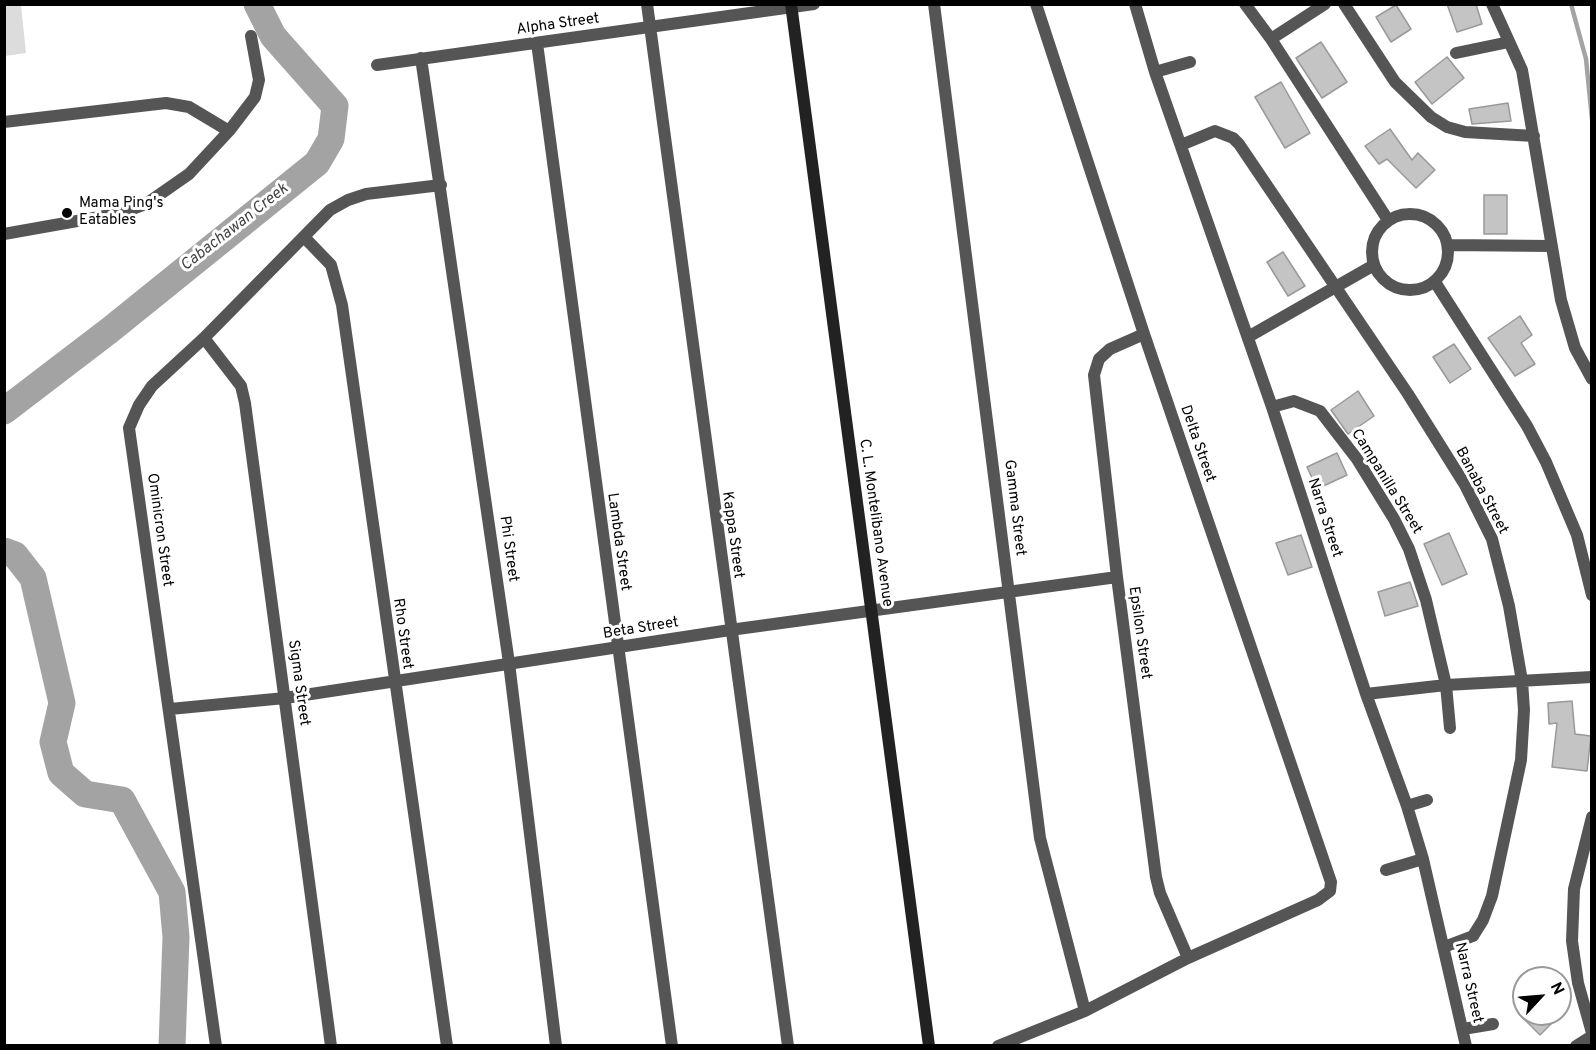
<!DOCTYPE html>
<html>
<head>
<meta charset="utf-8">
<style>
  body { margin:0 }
  #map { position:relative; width:1596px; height:1050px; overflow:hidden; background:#fff; font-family:Overpass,sans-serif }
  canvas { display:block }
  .frame { position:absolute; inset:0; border:6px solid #000; pointer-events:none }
  .north { position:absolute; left:1512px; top:966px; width:60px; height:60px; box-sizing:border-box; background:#fff; border:2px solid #999; border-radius:50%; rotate:64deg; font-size:16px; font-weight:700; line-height:24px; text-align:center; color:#000 }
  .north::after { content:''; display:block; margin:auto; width:21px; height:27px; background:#000; clip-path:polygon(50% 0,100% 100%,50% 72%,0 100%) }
</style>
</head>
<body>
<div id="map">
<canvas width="1596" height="1050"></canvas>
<div class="frame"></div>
<div class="north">N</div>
</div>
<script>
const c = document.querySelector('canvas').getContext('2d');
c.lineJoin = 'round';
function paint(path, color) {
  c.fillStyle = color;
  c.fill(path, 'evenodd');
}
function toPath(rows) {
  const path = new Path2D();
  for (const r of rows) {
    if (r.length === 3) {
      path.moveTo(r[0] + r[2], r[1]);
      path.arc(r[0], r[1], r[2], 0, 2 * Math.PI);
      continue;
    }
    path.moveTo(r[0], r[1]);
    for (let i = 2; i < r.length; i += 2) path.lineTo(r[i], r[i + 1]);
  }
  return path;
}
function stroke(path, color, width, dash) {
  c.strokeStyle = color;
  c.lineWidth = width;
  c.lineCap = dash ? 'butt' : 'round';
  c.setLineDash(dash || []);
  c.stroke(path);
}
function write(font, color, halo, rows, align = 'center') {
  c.font = font + ' Overpass,sans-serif';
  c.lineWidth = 6;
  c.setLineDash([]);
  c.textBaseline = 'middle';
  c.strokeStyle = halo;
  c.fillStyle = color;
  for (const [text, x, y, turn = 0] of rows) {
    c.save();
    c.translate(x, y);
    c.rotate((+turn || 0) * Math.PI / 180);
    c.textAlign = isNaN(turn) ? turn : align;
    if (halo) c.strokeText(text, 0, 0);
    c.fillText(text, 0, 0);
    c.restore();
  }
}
paint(toPath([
  [4,5,21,5,26,53,5,56]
]), '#dcdcdc');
stroke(toPath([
  [1571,4,1586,59,1592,119]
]), '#a3a3a3', 4.5);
stroke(toPath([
  [4,411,110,330,317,163,331,139,335,106,273,36,257,4],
  [4,551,15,555,33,578,62,703,53,742,61,773,85,794,122,800,172,892,176,937,172,1046]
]), '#a3a3a3', 27);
const building = toPath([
  [1447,4,1476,4,1482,24,1457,32,1447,4],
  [1396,5,1411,29,1391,42,1376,17,1396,5],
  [1321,42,1347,82,1322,98,1296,58,1321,42],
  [1447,57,1464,78,1432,104,1415,82,1447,57],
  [1281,82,1310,133,1285,148,1255,97,1281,82],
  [1508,103,1511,121,1472,124,1469,109,1508,103],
  [1390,129,1412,160,1418,153,1435,170,1416,188,1387,159,1379,164,1365,146,1390,129],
  [1484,195,1507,195,1507,234,1484,234,1484,195],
  [1283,252,1305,286,1288,296,1267,262,1283,252],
  [1520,316,1532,335,1521,343,1535,364,1515,376,1488,338,1520,316],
  [1454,344,1471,369,1450,383,1433,357,1454,344],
  [1358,391,1374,416,1348,434,1331,410,1358,391],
  [1337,453,1347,475,1317,489,1307,467,1337,453],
  [1449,533,1467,574,1442,585,1424,544,1449,533],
  [1301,535,1312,567,1288,575,1276,543,1301,535],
  [1410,582,1418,606,1385,616,1378,592,1410,582],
  [1572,701,1575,734,1591,736,1587,771,1552,767,1557,723,1549,724,1548,703,1572,701],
  [1519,1014,1561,1014,1540,1035,1519,1014]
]);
paint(building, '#c4c4c4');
stroke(building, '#999', 1.5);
stroke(toPath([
  [647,4,788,1046],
  [934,4,1040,838,1085,1011],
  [1135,4,1155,72,1272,407,1366,694,1407,806,1423,859,1466,1046],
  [1245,4,1271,39,1388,220],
  [1344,4,1395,82,1431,117,1447,127,1465,132,1534,136],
  [1492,4,1522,70,1561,300,1575,348,1592,379],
  [1271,39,1325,4],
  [537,43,672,1046],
  [1456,53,1509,42],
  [421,58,509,663,556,1046],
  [377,65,814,4],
  [1155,72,1190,62],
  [4,122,166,103,189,107,229,131],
  [1181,145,1215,131,1233,138,1239,144,1408,394,1465,485,1492,539,1509,606,1522,681,1524,710,1521,760,1492,896,1483,920,1473,936,1444,947],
  [1410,252,38],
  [4,234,122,213,146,204,189,174,229,131,255,97,259,80,251,36],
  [305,238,331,265,342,305,447,1046],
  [1448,245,1551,246],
  [1435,282,1527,426,1546,462,1577,535,1592,595],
  [1144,334,1110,349,1099,359,1094,375,1117,577,1156,877,1160,893,1188,958],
  [1248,337,1374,265],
  [204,338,241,386,245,403,331,1046],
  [1272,407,1294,401,1320,411,1357,459,1394,519,1409,549,1426,600,1446,685,1450,728],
  [1366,694,1446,685,1592,677],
  [170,709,285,698,730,630,1117,577],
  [1407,806,1427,800],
  [1592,817,1574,889,1572,941,1578,983,1592,1033],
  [1386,870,1423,859],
  [1463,1029,1493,1024],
  [216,1046,129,428,139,405,152,386,204,338,330,210,348,200,366,194,441,185],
  [998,1046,1085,1011,1188,958,1318,900,1330,891,1331,882,1144,334,1036,4],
  [1576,1046,1592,1036]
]), '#555', 12);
stroke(toPath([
  [791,4,929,1046]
]), '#222', 12);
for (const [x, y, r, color] of [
  [67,213,6,"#000"]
]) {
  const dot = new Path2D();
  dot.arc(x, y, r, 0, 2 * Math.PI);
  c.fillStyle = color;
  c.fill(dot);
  stroke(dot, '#fff', 2);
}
write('15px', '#000', '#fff', [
  ["Alpha Street",558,25,-8],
  ["Delta Street",1197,444,71],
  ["Campanilla Street",1386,482,58],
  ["Banaba Street",1481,491,62],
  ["Gamma Street",1014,508,83],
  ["Narra Street",1324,518,72],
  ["C. L. Montelibano Avenue",875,523,82],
  ["Ominicron Street",159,530,82],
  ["Kappa Street",732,535,82],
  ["Lambda Street",618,542,82],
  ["Phi Street",508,549,82],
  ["Beta Street",641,629,-9],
  ["Epsilon Street",1139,633,82],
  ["Rho Street",402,634,82],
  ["Sigma Street",298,683,82],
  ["Narra Street",1468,983,77]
]);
write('15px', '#000', '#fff', [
  ["Mama Ping's",79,204],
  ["Eatables",79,221]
], 'left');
write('italic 16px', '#444', '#fff', [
  ["Cabachawan Creek",235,228,-38]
]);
</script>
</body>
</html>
